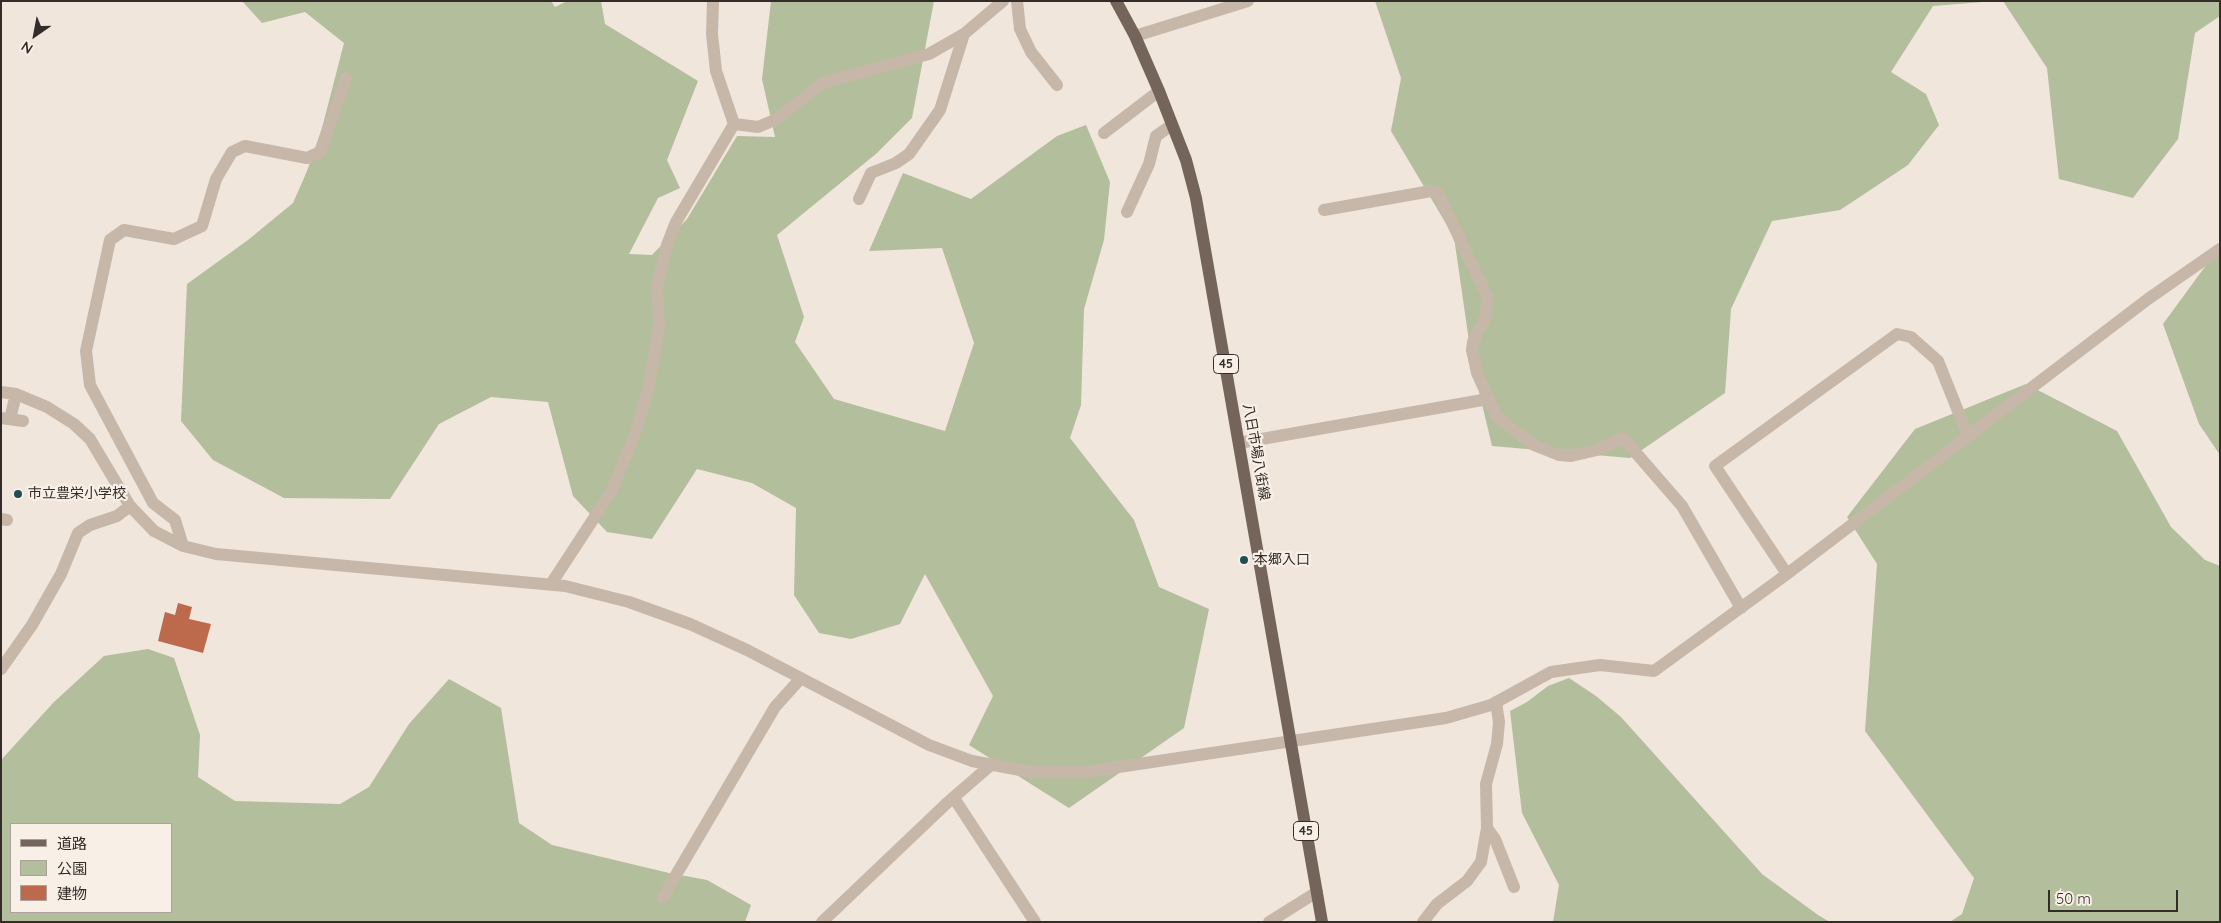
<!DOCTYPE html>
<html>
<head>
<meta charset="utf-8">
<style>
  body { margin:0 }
  #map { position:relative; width:2221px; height:923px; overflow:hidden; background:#f0e6db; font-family:Quicksand,"Noto Sans JP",sans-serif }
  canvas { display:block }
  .frame { position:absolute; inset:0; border:2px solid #342c28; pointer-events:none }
  .legend { position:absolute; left:10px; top:823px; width:162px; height:90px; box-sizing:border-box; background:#f8f0e7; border:1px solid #aaa29b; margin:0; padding:6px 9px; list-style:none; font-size:15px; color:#342c28 }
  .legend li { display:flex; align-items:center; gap:10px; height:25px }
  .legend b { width:25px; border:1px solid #aaa29b }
  .north { position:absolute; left:10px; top:10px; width:50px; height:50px; -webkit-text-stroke:4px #f8f0e7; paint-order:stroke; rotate:213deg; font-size:14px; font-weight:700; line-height:20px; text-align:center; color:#342c28 }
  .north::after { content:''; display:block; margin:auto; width:18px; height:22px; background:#342c28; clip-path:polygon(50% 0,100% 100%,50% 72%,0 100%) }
  .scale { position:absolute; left:2048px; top:890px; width:130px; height:22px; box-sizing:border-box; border:2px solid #342c28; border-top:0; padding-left:6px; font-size:15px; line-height:18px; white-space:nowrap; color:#342c28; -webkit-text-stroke:4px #f8f0e7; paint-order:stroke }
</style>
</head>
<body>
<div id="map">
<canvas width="2221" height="923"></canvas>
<div class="frame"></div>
<ul class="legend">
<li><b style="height:6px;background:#75645a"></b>道路</li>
<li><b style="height:14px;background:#b2be9c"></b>公園</li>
<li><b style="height:14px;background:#bd6a4c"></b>建物</li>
</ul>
<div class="north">N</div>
<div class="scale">50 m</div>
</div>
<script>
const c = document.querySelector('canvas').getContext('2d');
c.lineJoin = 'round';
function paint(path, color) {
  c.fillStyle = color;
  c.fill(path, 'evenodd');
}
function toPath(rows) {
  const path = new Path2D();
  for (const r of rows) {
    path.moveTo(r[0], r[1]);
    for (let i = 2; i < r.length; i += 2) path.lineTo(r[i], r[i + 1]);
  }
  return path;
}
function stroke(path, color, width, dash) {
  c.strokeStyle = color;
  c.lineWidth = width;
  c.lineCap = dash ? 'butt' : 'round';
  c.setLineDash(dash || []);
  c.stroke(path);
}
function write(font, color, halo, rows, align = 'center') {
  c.font = font + ' Quicksand,"Noto Sans JP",sans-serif';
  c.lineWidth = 4.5;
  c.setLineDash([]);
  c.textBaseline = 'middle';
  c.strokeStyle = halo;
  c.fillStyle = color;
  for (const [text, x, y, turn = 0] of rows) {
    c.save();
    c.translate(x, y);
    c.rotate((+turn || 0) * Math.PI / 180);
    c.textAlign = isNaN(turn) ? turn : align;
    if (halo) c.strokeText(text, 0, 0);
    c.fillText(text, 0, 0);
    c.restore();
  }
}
paint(toPath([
  [242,1,551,1,555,7,567,1,601,1,605,24,698,81,667,160,680,188,658,198,629,254,652,255,687,219,737,136,775,137,762,79,771,1,934,1,912,118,877,153,777,235,804,317,795,342,834,399,945,431,974,343,942,248,869,251,903,173,971,199,1057,136,1086,125,1110,182,1104,240,1084,309,1081,405,1070,438,1134,520,1159,587,1209,609,1184,728,1069,808,969,745,993,696,925,574,900,624,851,639,819,633,794,595,796,508,752,483,697,469,652,539,607,532,573,496,548,402,491,397,439,424,390,499,284,498,213,460,181,421,187,284,248,240,293,203,307,171,321,132,344,43,305,12,262,23],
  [1375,1,1995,1,1933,6,1891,72,1926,94,1939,125,1908,165,1840,210,1772,221,1731,309,1725,393,1630,458,1492,446,1472,362,1454,237,1391,131,1401,78],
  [2003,1,2220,1,2220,16,2195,33,2178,139,2133,198,2059,179,2047,68],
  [2215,253,2220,253,2220,455,2199,424,2163,324],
  [2026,384,2117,431,2171,527,2205,560,2220,566,2220,922,1950,922,1962,914,1974,878,1865,731,1877,564,1847,517,1915,429],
  [148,649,174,658,200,735,198,777,235,801,340,804,369,787,409,724,449,679,501,708,519,823,552,845,669,873,707,880,751,905,745,922,1,922,1,760,54,702,104,656],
  [11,824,171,824,171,912,11,912],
  [1569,678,1596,696,1621,717,1762,874,1818,915,1830,922,1553,922,1559,885,1522,813,1510,711,1527,702,1548,686]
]), '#b2be9c');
paint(toPath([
  [178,603,192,607,189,619,211,624,203,653,158,641,165,612,175,615]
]), '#bd6a4c');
stroke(toPath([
  [1017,1,1020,29,1031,52,1057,85],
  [1135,36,1248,1],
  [734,124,758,127,777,119,822,83,929,54,964,34,1003,1],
  [1104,133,1159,91],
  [859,199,871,173,896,163,909,154,940,110,964,34],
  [1324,210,1431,191,1438,193,1487,296,1486,316,1473,342,1472,350,1477,373,1497,417,1534,445,1559,455,1571,456,1597,450,1623,438,1682,506,1741,608],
  [1127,212,1149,164,1156,136,1172,125],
  [1,392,16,394,47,407,74,424,90,439,130,506,154,531,183,546,216,554,565,586,629,602,690,624,747,650,929,745,972,761,1031,772,1085,772,1446,718,1491,705,1551,672,1600,665,1654,671,1787,574,2148,299,2220,249],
  [1,418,23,421],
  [10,419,16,394],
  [1239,443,1488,399],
  [1,519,7,520],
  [183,546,175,520,153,503,90,385,86,351,110,240,124,230,174,239,202,226,216,179,232,152,245,146,307,158,320,152,346,78],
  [1787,574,1715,466,1897,334,1911,337,1938,361,1968,436],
  [551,584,611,492,635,434,648,390,659,325,657,286,667,245,676,222,734,124,716,71,712,34,713,1],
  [1,669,32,625,61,574,78,533,90,525,117,516,130,506],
  [954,798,1035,922],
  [1487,828,1495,839,1514,887],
  [663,897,775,707,801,678],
  [822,922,947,803,992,764],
  [1269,922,1317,892],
  [1423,922,1437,904,1467,881,1481,862,1487,828,1486,784,1497,744,1499,722,1496,702]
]), '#c7b7a8', 12);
stroke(toPath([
  [1116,1,1135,36,1159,91,1186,160,1196,198,1322,922]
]), '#75645a', 12);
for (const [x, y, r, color] of [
  [18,494,5,"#204e53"],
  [1244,560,5,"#204e53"]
]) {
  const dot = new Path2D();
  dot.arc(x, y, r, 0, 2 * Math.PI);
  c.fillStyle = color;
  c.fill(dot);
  stroke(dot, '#f8f0e7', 2);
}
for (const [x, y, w] of [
  [1226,364,25],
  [1306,831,25]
]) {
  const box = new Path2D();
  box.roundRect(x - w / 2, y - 9.5, w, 19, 4);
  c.fillStyle = '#f8f0e7';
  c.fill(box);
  stroke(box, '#342c28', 1);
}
write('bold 12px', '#342c28', null, [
  ["45",1226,364],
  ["45",1306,831]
]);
write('14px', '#342c28', '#f8f0e7', [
  ["八日市場八街線",1256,452,80]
]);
write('14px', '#342c28', '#f8f0e7', [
  ["市立豊栄小学校",28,494],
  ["本郷入口",1254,560]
], 'left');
</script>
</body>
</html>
